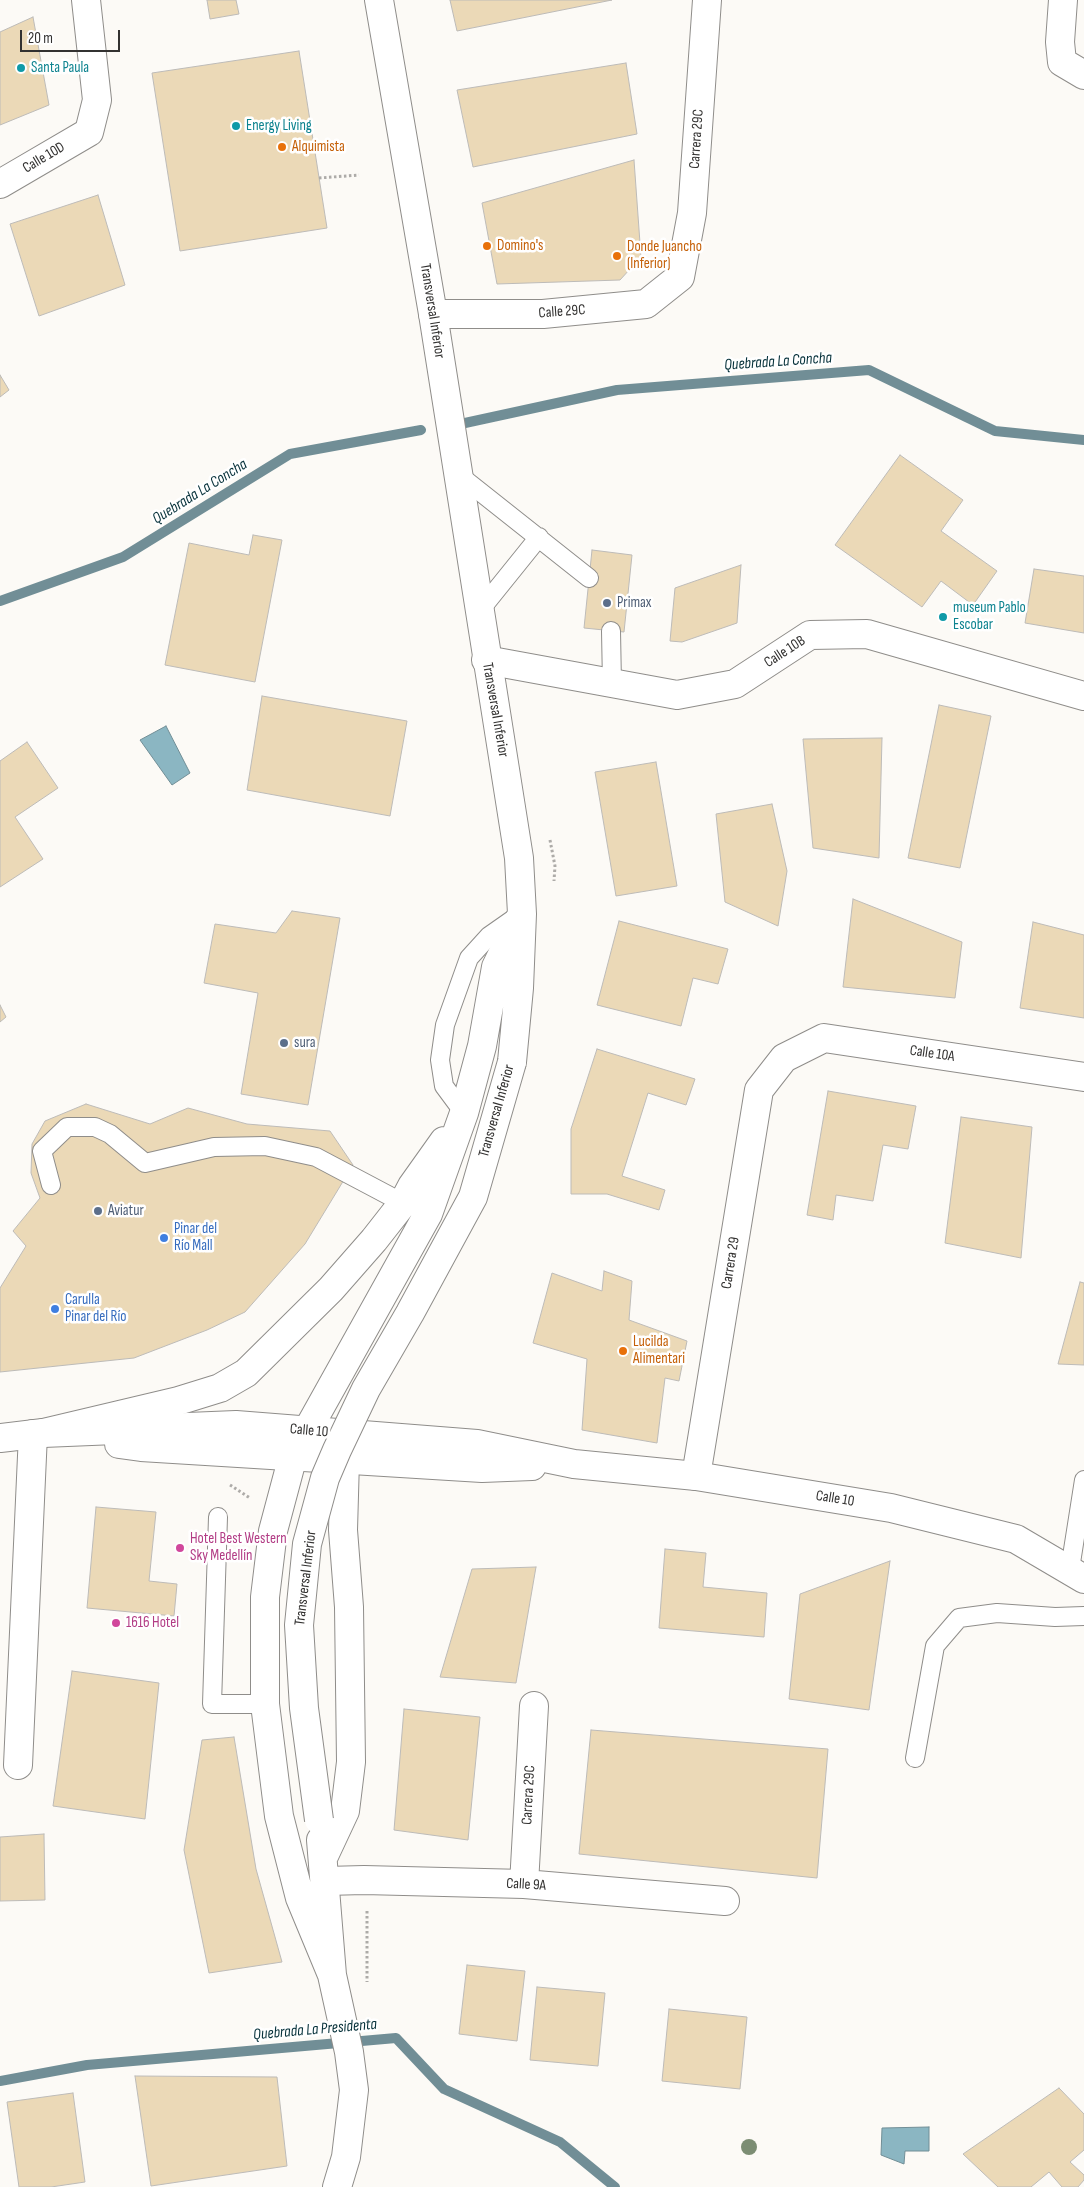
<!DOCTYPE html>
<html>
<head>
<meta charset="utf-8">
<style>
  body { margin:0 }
  #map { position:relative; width:1084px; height:2187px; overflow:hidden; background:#fcfaf6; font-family:"Sofia Sans Condensed",sans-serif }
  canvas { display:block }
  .scale { position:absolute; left:20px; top:30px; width:100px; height:22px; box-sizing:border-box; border:2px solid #333231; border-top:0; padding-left:6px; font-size:15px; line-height:18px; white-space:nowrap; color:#333231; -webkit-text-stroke:4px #fff; paint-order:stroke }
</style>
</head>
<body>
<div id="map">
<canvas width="1084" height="2187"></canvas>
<div class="scale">20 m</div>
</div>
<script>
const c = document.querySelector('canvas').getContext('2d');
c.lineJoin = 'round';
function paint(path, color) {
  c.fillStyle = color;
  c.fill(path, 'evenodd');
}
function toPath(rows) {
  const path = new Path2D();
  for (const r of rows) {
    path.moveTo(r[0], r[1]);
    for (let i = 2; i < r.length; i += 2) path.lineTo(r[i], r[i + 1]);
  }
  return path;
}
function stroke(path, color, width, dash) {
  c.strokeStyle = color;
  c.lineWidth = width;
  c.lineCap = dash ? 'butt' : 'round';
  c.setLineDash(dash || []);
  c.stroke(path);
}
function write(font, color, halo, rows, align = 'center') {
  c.font = font + ' "Sofia Sans Condensed",sans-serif';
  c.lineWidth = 5;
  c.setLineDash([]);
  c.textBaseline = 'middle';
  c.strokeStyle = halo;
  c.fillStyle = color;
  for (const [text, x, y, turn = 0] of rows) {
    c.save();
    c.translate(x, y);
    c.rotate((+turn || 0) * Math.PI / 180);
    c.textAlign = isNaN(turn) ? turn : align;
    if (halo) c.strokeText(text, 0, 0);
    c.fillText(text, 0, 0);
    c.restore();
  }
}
const water = toPath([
  [166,726,190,773,172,785,140,740,166,726],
  [929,2127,929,2151,905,2151,904,2164,881,2155,882,2128,929,2127]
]);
paint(water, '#8bb6c2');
stroke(water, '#718e96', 1);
stroke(toPath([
  [465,423,617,390,869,370,995,431,1084,440],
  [0,601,123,557,290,454,421,430],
  [0,2081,87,2065,396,2038,444,2089,560,2142,615,2187]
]), '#718e96', 10);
const building = toPath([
  [207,0,236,0,239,14,210,19,207,0],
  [450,0,612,0,457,31,450,0],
  [33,17,49,105,0,125,0,32,33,17],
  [299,51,327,228,180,251,152,73,299,51],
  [626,63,637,134,473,167,457,90,626,63],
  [634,160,641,257,620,280,497,284,482,203,634,160],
  [98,195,125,285,39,316,10,224,98,195],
  [0,375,9,390,0,397,0,375],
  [900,455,963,500,941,531,997,571,973,605,941,581,922,607,835,545,900,455],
  [253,535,282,540,255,682,165,665,189,543,249,555,253,535],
  [592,550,632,555,624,632,584,628,592,550],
  [741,565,737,623,682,642,670,641,675,588,741,565],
  [1034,569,1084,576,1084,633,1025,623,1034,569],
  [262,696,407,721,390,816,247,790,262,696],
  [939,705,991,716,960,868,908,858,939,705],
  [882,738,879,858,813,848,803,739,882,738],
  [27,742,58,788,15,817,43,859,0,887,0,761,27,742],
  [656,762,677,886,616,896,595,772,656,762],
  [772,804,787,871,778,926,725,902,716,814,772,804],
  [853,899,962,942,955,998,843,987,853,899],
  [292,911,340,918,308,1105,241,1094,258,993,204,983,215,924,276,933,292,911],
  [619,921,728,949,718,984,693,978,681,1026,597,1005,619,921],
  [1033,922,1084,935,1084,1018,1020,1008,1033,922],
  [0,1005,6,1017,0,1022,0,1005],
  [597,1049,695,1079,686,1105,648,1093,622,1176,665,1190,659,1210,607,1194,571,1194,571,1129,597,1049],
  [828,1091,916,1106,908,1149,883,1145,873,1201,836,1195,833,1220,807,1215,828,1091],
  [86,1104,150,1124,188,1108,247,1124,330,1131,353,1165,305,1244,245,1312,207,1330,134,1358,0,1372,0,1288,26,1246,13,1231,40,1198,31,1173,32,1144,45,1121,86,1104],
  [961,1117,1032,1127,1021,1258,945,1243,961,1117],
  [604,1271,632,1281,629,1320,687,1341,679,1381,665,1378,657,1443,582,1430,587,1359,533,1343,552,1273,602,1291,604,1271],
  [1080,1282,1084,1283,1084,1365,1058,1364,1080,1282],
  [96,1507,156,1512,149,1581,177,1584,174,1616,87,1608,96,1507],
  [665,1549,706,1553,703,1587,767,1593,764,1637,659,1628,665,1549],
  [890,1561,869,1710,789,1699,800,1594,890,1561],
  [536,1567,516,1683,440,1677,472,1569,536,1567],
  [72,1671,159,1683,145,1819,53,1806,72,1671],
  [404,1709,480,1717,468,1840,394,1830,404,1709],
  [591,1730,828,1749,817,1878,579,1854,591,1730],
  [234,1737,256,1869,282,1962,209,1973,184,1850,202,1740,234,1737],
  [44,1834,45,1900,0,1901,0,1837,44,1834],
  [467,1965,525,1971,517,2041,459,2034,467,1965],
  [537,1987,605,1993,598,2066,530,2060,537,1987],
  [669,2009,747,2017,740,2089,662,2081,669,2009],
  [135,2076,277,2077,287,2166,151,2186,135,2076],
  [1059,2088,1084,2114,1084,2150,1070,2162,1084,2175,1084,2180,1078,2187,1062,2187,1049,2172,1031,2187,998,2187,963,2154,1059,2088],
  [73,2093,85,2182,51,2187,19,2187,7,2102,73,2093]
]);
paint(building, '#ebd9b7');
stroke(building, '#bdbbb8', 1);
const service = toPath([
  [459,475,589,578],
  [481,609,539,537],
  [611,631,612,684],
  [464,1113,444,1086,440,1060,445,1025,469,958,489,936,519,915],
  [51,1185,42,1151,67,1127,95,1127,110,1134,145,1163,214,1147,265,1146,316,1157,403,1203],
  [218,1517,212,1704,265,1704],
  [1070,1569,1084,1480],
  [915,1758,935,1646,959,1618,997,1613,1055,1617,1084,1616]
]);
const minor = toPath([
  [1063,0,1060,42,1062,62,1084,75],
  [0,184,89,132,97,100,86,0],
  [433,314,543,314,646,304,680,277,692,213,707,0],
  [486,660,677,695,735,684,810,635,867,634,1084,696],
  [696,1476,759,1090,784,1058,824,1038,1084,1077],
  [18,1765,33,1434],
  [326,1881,364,1880,524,1884,725,1901],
  [524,1884,534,1706]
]);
const tertiary = toPath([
  [0,1438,43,1433,236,1425,477,1444,574,1464,696,1476,891,1508,1016,1539,1084,1579],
  [119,1444,141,1447,482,1468,532,1466]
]);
const secondary = toPath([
  [379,0,433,314,519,858,522,914,519,988,512,1062],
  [43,1433,178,1401,220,1388,246,1373,331,1289,374,1240,403,1203,412,1186,444,1141],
  [321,1840,332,1975,349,2052,354,2090,346,2157,337,2187],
  [323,1858,345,1811,351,1762,349,1607,343,1530,345,1460],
  [332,1975,300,1898,279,1816,265,1704,265,1597,273,1531,293,1456,428,1214,464,1113,482,1046,496,967,522,914]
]);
stroke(service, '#8f8d8a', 20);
stroke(minor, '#8f8d8a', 30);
stroke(tertiary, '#8f8d8a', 30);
stroke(secondary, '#8f8d8a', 30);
stroke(toPath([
  [319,178,359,175],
  [550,840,555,866,554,881],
  [230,1485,250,1498],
  [367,1911,367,1982]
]), '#adaba8', 3, [2.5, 2.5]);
stroke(service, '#fff', 18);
stroke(minor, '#fff', 28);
stroke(tertiary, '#fff', 28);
stroke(secondary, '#fff', 28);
const secondaryBridge = toPath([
  [319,1820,304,1708,299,1625,307,1544,325,1478,337,1450,366,1389,410,1313,473,1197,512,1062]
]);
stroke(secondaryBridge, '#8f8d8a', 30, []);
stroke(secondaryBridge, '#fff', 28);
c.fillStyle = '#7c8d73';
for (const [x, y] of [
  [749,2147]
]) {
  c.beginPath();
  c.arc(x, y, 8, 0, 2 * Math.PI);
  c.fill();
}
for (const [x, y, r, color] of [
  [21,68,5,"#0f9aa8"],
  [236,126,5,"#0f9aa8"],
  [282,147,5,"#e8710a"],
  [487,246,5,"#e8710a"],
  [617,256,5,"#e8710a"],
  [607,603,5,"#5c6f8a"],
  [943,617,5,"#0f9aa8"],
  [284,1043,5,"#5c6f8a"],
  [98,1211,5,"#5c6f8a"],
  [164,1238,5,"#3f7fe0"],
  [55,1309,5,"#3f7fe0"],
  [623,1351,5,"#e8710a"],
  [180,1548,5,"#d1479c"],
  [116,1623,5,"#d1479c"]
]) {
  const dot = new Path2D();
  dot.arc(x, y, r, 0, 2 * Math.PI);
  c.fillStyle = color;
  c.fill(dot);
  stroke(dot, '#fff', 2);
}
write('15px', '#0d838f', '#fff', [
  ["Santa Paula",31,68],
  ["Energy Living",246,126],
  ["museum Pablo",953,608],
  ["Escobar",953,625]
], 'left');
write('15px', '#333231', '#fff', [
  ["Carrera 29C",697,139,-86],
  ["Calle 10D",44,158,-31],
  ["Transversal Inferior",432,311,81],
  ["Calle 29C",562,312,-4],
  ["Calle 10B",785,652,-33],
  ["Transversal Inferior",495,710,80],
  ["Calle 10A",932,1054,8],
  ["Transversal Inferior",497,1111,-74],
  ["Carrera 29",731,1263,-81],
  ["Calle 10",309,1431,5],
  ["Calle 10",835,1499,9],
  ["Transversal Inferior",306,1578,-83],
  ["Carrera 29C",529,1795,-87],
  ["Calle 9A",526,1885,3]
]);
write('15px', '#c56008', '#fff', [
  ["Alquimista",292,147],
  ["Domino's",497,246],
  ["Donde Juancho",627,247],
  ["(Inferior)",627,264],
  ["Lucilda",633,1342],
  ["Alimentari",633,1359]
], 'left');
write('15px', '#4e5e75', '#fff', [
  ["Primax",617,603],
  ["sura",294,1043],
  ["Aviatur",108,1211]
], 'left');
write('15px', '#366cbe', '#fff', [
  ["Pinar del",174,1229],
  ["Río Mall",174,1246],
  ["Carulla",65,1300],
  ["Pinar del Río",65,1317]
], 'left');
write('15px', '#b23c85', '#fff', [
  ["Hotel Best Western",190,1539],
  ["Sky Medellín",190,1556],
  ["1616 Hotel",126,1623]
], 'left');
write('italic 16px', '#06313a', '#fff', [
  ["Quebrada La Concha",778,362,-4],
  ["Quebrada La Concha",200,492,-32],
  ["Quebrada La Presidenta",315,2030,-5]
]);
</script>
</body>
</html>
